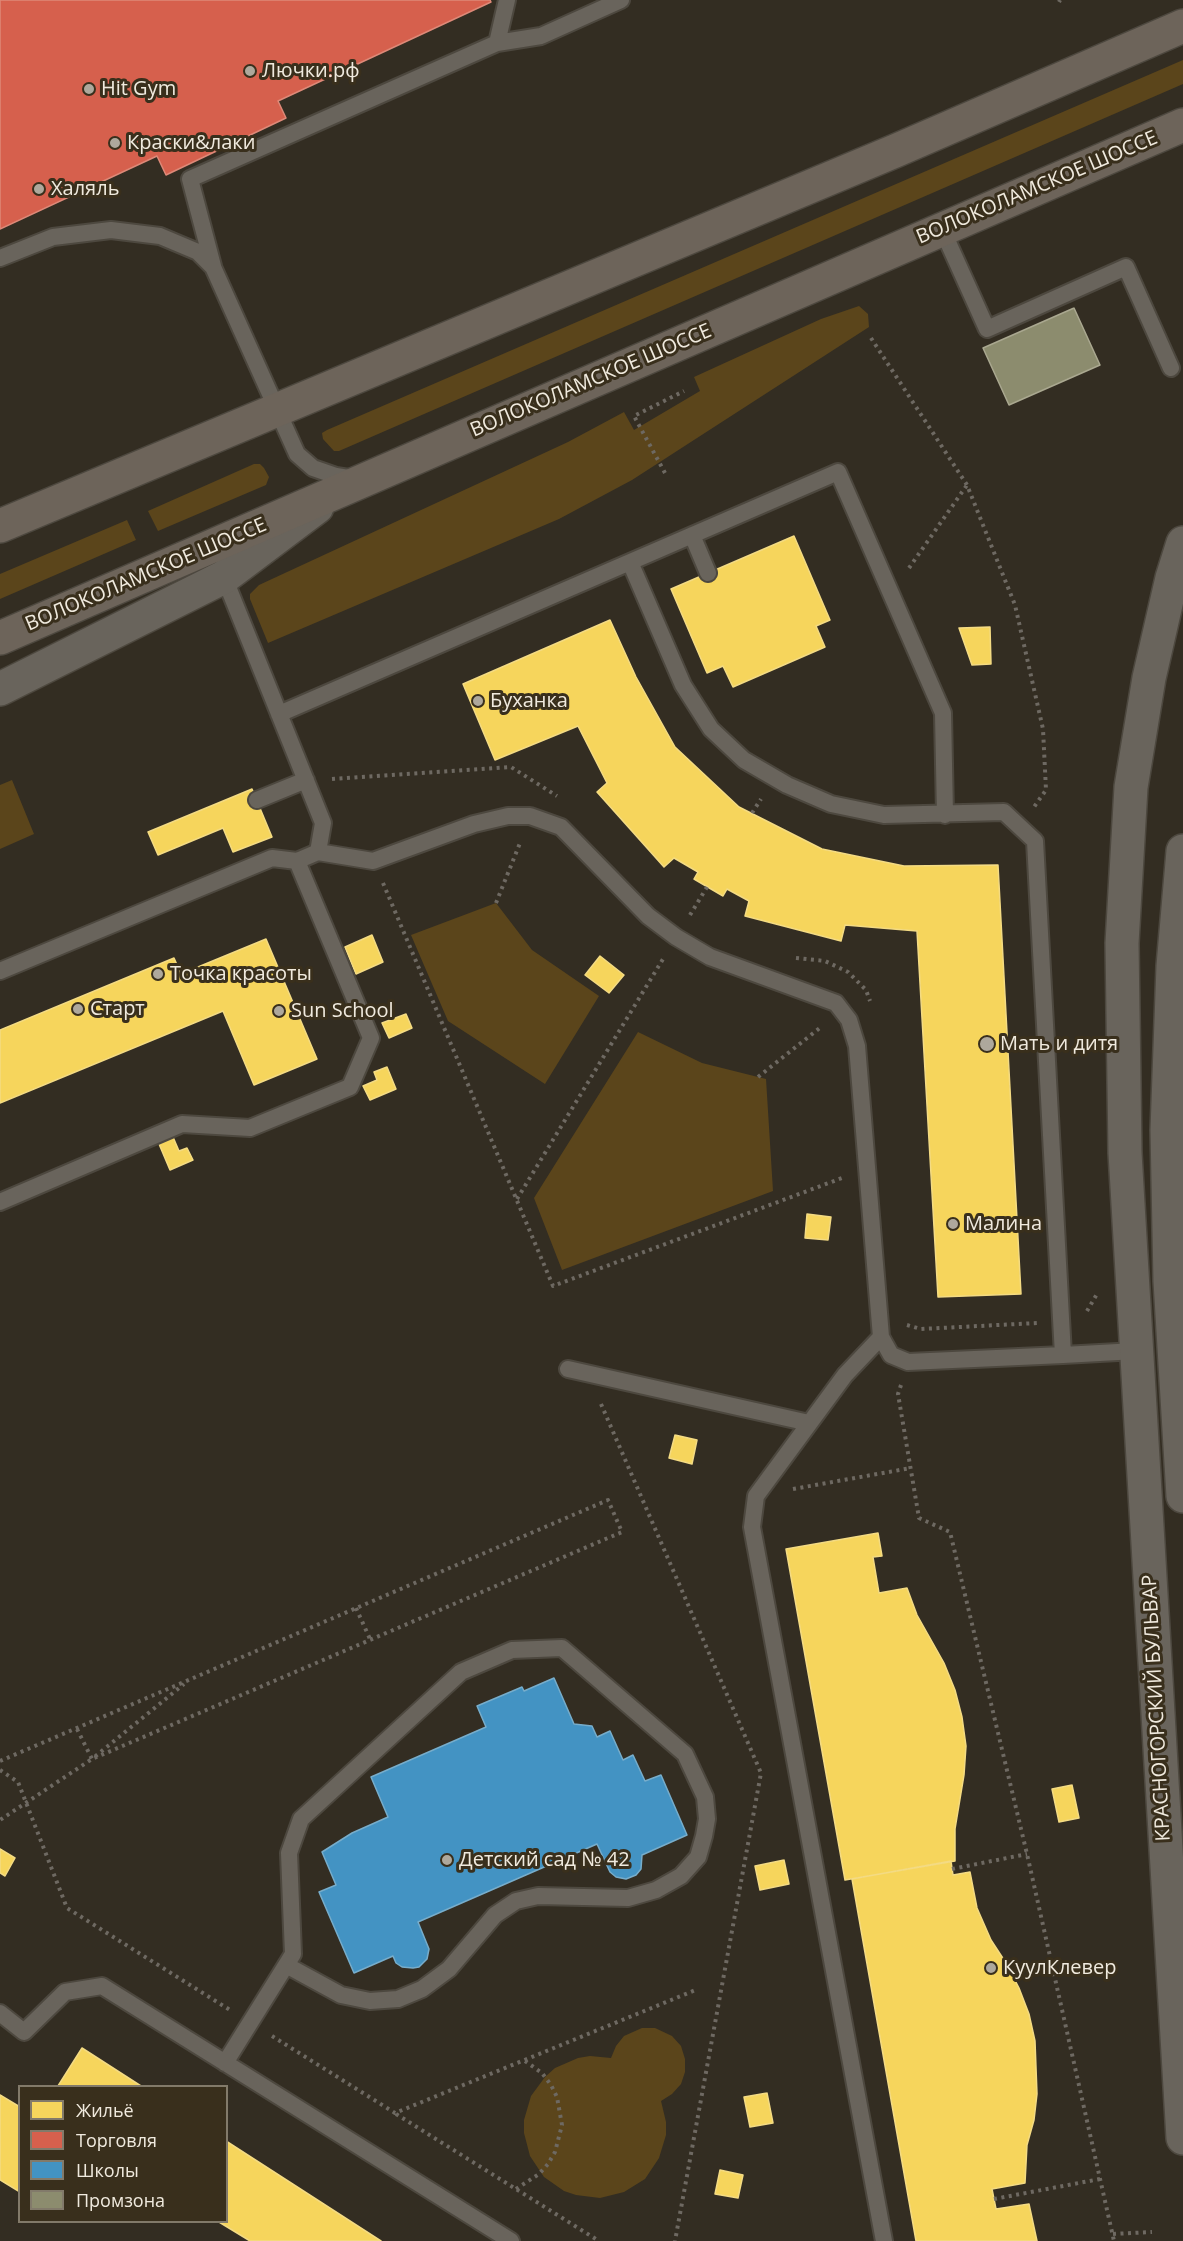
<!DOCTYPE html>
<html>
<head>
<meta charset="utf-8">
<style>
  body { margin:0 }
  #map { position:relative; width:1183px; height:2241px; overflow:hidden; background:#332d22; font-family:"Open Sans",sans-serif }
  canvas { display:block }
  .legend { position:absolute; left:18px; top:2085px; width:210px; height:138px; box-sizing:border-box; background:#392f1c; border:2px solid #827a6a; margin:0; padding:8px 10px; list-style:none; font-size:18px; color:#f0eade }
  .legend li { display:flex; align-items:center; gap:12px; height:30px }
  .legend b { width:30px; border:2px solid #827a6a }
</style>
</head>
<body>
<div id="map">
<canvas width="1183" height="2241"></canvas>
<ul class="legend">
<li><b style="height:16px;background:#f6d55c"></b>Жильё</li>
<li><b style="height:16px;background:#d6604d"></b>Торговля</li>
<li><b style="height:16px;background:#4393c3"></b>Школы</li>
<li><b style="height:16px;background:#8c8c6e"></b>Промзона</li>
</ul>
</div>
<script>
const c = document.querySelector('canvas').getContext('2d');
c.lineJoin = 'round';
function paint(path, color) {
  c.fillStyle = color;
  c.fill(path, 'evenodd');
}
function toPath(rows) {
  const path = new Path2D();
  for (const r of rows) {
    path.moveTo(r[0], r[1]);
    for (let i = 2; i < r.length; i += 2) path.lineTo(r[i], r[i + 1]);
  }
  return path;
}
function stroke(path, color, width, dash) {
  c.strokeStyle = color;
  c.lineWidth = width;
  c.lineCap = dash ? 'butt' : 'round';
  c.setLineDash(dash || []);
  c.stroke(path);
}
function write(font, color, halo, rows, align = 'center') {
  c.font = font + ' "Open Sans",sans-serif';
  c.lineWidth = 6;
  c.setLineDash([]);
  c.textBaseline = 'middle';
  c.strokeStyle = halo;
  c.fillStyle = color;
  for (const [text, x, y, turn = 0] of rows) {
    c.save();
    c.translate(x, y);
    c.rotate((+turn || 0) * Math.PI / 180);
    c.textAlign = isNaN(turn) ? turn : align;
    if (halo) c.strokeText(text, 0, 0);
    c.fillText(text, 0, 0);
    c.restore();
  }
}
paint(toPath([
  [1183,60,1183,84,339,451,334,451,323,439,322,433,327,430],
  [859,306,868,314,869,327,632,480,559,519,268,643,250,599,250,594,259,585,568,442,624,412,634,430,700,391,694,377,821,319],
  [254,464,260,464,264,468,269,477,266,485,158,531,148,511],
  [127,520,136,540,0,599,0,574],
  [12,780,34,834,0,849,0,785],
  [496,903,532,950,599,996,545,1084,448,1021,411,935],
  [638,1032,702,1063,766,1079,773,1191,562,1270,534,1198],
  [642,2028,655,2028,672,2036,681,2046,685,2059,685,2072,681,2084,672,2094,661,2101,666,2122,666,2135,659,2158,645,2179,624,2192,600,2198,576,2195,564,2191,544,2177,530,2156,524,2133,524,2120,531,2096,545,2077,555,2068,578,2058,590,2056,611,2058,616,2046,624,2036]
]), '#5b451b');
const homes = toPath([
  [794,536,830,620,816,626,825,647,733,687,723,666,707,673,671,589,794,536],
  [610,620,636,677,675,747,739,807,822,849,904,866,998,865,1021,1294,938,1297,917,931,845,925,841,941,745,916,749,901,727,889,723,896,694,879,698,872,674,858,664,867,597,792,607,783,578,726,495,760,463,684,610,620],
  [990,627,991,664,972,665,959,628,990,627],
  [252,789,272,837,233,852,223,828,158,855,148,832,252,789],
  [372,935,383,962,356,974,345,947,372,935],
  [266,939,317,1059,254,1085,223,1011,0,1103,0,1030,174,958,181,974,266,939],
  [600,956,624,975,609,993,585,975,600,956],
  [406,1014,412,1028,389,1038,382,1023,406,1014],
  [387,1067,396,1089,370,1100,363,1086,377,1080,374,1072,387,1067],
  [173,1137,179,1151,187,1148,193,1160,170,1170,159,1144,173,1137],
  [807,1214,831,1217,828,1240,805,1238,807,1214],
  [675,1435,697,1440,692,1464,669,1458,675,1435],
  [878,1533,882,1556,873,1557,879,1593,907,1588,917,1615,944,1663,955,1690,962,1717,966,1746,964,1775,955,1829,955,1861,845,1880,786,1549,878,1533],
  [1072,1785,1079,1818,1059,1822,1052,1789,1072,1785],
  [0,1849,15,1858,5,1876,0,1873,0,1849],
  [784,1860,789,1884,760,1890,755,1866,784,1860],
  [951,1861,953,1875,970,1872,977,1908,991,1940,1006,1963,1019,1988,1029,2014,1035,2041,1037,2094,1034,2120,1027,2145,1025,2183,992,2189,996,2209,1029,2204,1037,2241,916,2241,852,1879,951,1861],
  [82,2048,141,2086,58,2086,82,2048],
  [767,2093,773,2123,750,2127,744,2097,767,2093],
  [0,2095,20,2107,20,2192,0,2180,0,2095],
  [226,2141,381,2241,250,2241,219,2222,226,2222,226,2141],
  [720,2170,743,2175,738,2198,715,2194,720,2170]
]);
paint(homes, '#f6d55c');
stroke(homes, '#f4db83', 1.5);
const shops = toPath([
  [0,0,490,0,491,2,278,101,286,118,166,175,157,156,0,229,0,0]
]);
paint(shops, '#d6604d');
stroke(shops, '#de8978', 1.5);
const schools = toPath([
  [554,1678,574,1724,592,1726,597,1737,610,1731,623,1760,633,1755,645,1781,661,1775,687,1835,642,1855,641,1869,636,1875,626,1879,616,1877,610,1872,597,1844,418,1922,429,1949,427,1959,419,1967,413,1968,402,1967,396,1963,393,1956,354,1973,319,1892,336,1885,322,1852,352,1833,388,1817,371,1777,486,1727,477,1706,522,1687,524,1691,554,1678]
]);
paint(schools, '#4393c3');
stroke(schools, '#77adcb', 1.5);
const industry = toPath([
  [1074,308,1100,365,1009,405,983,348,1074,308]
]);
paint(industry, '#8c8c6e');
stroke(industry, '#aaa890', 1.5);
const lane = toPath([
  [497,43,541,36,621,0],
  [942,229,987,329,1126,267,1171,368],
  [0,258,53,237,111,230,160,236,198,252,213,267,297,454,313,468,336,476,355,479],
  [213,266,190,179,497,43,507,0],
  [692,535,708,573],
  [630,562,683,685,711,729,744,760,787,785,831,804,884,815,1004,812,1035,841,1063,1355,1136,1351],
  [279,714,838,472,943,713,945,815],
  [257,800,306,780],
  [318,852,373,861,474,824,508,816,530,816,561,827,648,916,676,937,710,957,836,1003,849,1020,857,1046,881,1337,891,1355,908,1362,1063,1355],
  [0,971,272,858,297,861],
  [0,1202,182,1124,250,1128,350,1087,371,1038,297,861,318,852,323,823,224,577],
  [881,1337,845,1375,756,1496,752,1527,884,2241],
  [568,1369,809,1423],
  [0,2013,24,2032,65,1992,102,1986,511,2241],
  [225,2063,293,1954,289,1853,301,1819,461,1672,512,1650,562,1648,685,1754,705,1797,707,1819,704,1836,698,1857,681,1876,656,1890,628,1898,538,1896,516,1901,495,1915,449,1969,422,1989,398,1999,370,2001,341,1995,286,1965]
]);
const secondary = toPath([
  [1183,543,1172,578,1149,678,1131,787,1122,943,1125,1153,1183,2138],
  [0,689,224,577,317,507],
  [1183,851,1173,966,1167,1130,1170,1281,1183,1496]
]);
const primary = toPath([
  [0,526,895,151,1183,26],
  [0,638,1183,125]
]);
stroke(lane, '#4d483f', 20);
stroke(secondary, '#4d483f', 36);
stroke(primary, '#4d483f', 36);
stroke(toPath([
  [1059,2,1060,0],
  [871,338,967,485,1015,605,1043,729,1046,790,1034,807],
  [665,473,634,416,684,391],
  [909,568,967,485],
  [332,779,511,767,557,796],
  [752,813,761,799],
  [383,883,553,1286,842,1178],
  [496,903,520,843],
  [690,915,707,887],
  [796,958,825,961,848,972,866,990,870,1001],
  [758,1077,821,1027],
  [517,1199,663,959],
  [1087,1311,1097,1294],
  [907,1325,921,1329,1037,1323],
  [901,1385,898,1394,919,1518,950,1532,1027,1854,1114,2241],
  [601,1404,761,1773,675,2241],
  [793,1489,911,1468],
  [356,1608,370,1639],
  [77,1729,92,1759,184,1684],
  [0,1761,608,1500,622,1532,92,1759,0,1820],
  [0,1770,18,1782,67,1908,230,2010],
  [952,1869,1027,1854],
  [272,2036,395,2113,698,1989],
  [396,2114,599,2241],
  [516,2189,539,2174,548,2164,555,2152,562,2125,557,2097,551,2085,542,2073,525,2061],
  [994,2199,1100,2179],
  [1113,2234,1152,2232]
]), '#6e6962', 4, [3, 4.5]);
stroke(lane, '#69645c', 16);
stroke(secondary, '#69645c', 33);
stroke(primary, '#6d645a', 33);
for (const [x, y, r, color] of [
  [250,71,6,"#aea89c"],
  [89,89,6,"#aea89c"],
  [115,143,6,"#aea89c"],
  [39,189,6,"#aea89c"],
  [478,701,6,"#aea89c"],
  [158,974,6,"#aea89c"],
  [78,1009,6,"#aea89c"],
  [279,1011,6,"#aea89c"],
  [987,1044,8,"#aea89c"],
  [953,1224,6,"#aea89c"],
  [447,1860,6,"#aea89c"],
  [991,1968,6,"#aea89c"]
]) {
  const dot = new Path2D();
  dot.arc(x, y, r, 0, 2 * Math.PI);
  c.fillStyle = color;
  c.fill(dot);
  stroke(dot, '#392f1c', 2);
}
write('20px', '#f0eade', '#392f1c', [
  ["Лючки.рф",262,71],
  ["Hit Gym",101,89],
  ["Краски&лаки",127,143],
  ["Халяль",51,189],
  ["Буханка",490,701],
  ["Точка красоты",170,974],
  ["Старт",90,1009],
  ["Sun School",291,1011],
  ["Мать и дитя",1000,1044],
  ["Малина",965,1224],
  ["Детский сад № 42",459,1860],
  ["КуулКлевер",1003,1968]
], 'left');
write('20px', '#f0eade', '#392f1c', [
  ["ВОЛОКОЛАМСКОЕ ШОССЕ",1037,188,-23],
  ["ВОЛОКОЛАМСКОЕ ШОССЕ",591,381,-23],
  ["ВОЛОКОЛАМСКОЕ ШОССЕ",146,575,-23],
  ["КРАСНОГОРСКИЙ БУЛЬВАР",1157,1708,-93]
]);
</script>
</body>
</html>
